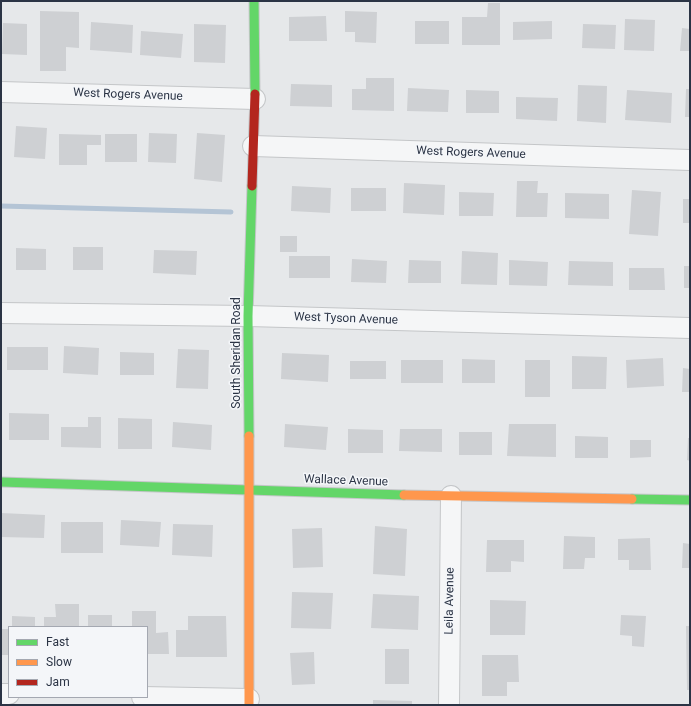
<!DOCTYPE html>
<html>
<head>
<meta charset="utf-8">
<style>
  body { margin:0 }
  #map { position:relative; width:691px; height:706px; overflow:hidden; background:#e6e8ea; font-family:Roboto,sans-serif }
  canvas { display:block }
  .frame { position:absolute; inset:0; border:2px solid #2b3445; pointer-events:none }
  .legend { position:absolute; left:8px; top:626px; width:140px; height:72px; box-sizing:border-box; background:#f4f6f9; border:1px solid #a4a8b1; margin:0; padding:5px 7px; list-style:none; font-size:12px; color:#2b3445 }
  .legend li { display:flex; align-items:center; gap:8px; height:20px }
  .legend b { width:20px; border:1px solid #a4a8b1 }
</style>
</head>
<body>
<div id="map">
<canvas width="691" height="706"></canvas>
<div class="frame"></div>
<ul class="legend">
<li><b style="height:5px;background:#63d668"></b>Fast</li>
<li><b style="height:5px;background:#ff974d"></b>Slow</li>
<li><b style="height:5px;background:#b3261e"></b>Jam</li>
</ul>
</div>
<script>
const c = document.querySelector('canvas').getContext('2d');
c.lineJoin = 'round';
function toPath(rows) {
  const path = new Path2D();
  for (const r of rows) {
    path.moveTo(r[0], r[1]);
    for (let i = 2; i < r.length; i += 2) path.lineTo(r[i], r[i + 1]);
  }
  return path;
}
function stroke(path, color, width, dash) {
  c.strokeStyle = color;
  c.lineWidth = width;
  c.lineCap = dash ? 'butt' : 'round';
  c.setLineDash(dash || []);
  c.stroke(path);
}
function paint(path, color) {
  c.fillStyle = color;
  c.fill(path, 'evenodd');
}
function write(font, color, halo, rows, align = 'center') {
  c.font = font + ' Roboto,sans-serif';
  c.lineWidth = 3;
  c.setLineDash([]);
  c.textBaseline = 'middle';
  c.strokeStyle = halo;
  c.fillStyle = color;
  for (const [text, x, y, turn = 0] of rows) {
    c.save();
    c.translate(x, y);
    c.rotate((+turn || 0) * Math.PI / 180);
    c.textAlign = isNaN(turn) ? turn : align;
    if (halo) c.strokeText(text, 0, 0);
    c.fillText(text, 0, 0);
    c.restore();
  }
}
stroke(toPath([
  [1,206,231,212]
]), '#b4c4d5', 5);
paint(toPath([
  [488,3,500,3,500,45,462,45,462,17,487,17],
  [40,11,79,12,79,48,66,47,66,71,40,71],
  [345,11,377,12,376,43,355,42,355,32,345,32],
  [326,16,327,41,289,41,289,17],
  [625,19,655,20,654,51,624,50],
  [415,21,449,21,449,44,415,44],
  [552,21,552,39,513,40,513,22],
  [91,22,133,25,132,53,90,50],
  [3,23,27,24,27,55,2,54],
  [194,24,226,25,225,63,194,62],
  [583,24,616,25,615,49,582,48],
  [682,28,690,29,690,51,680,51],
  [141,31,183,34,181,58,140,55],
  [366,78,394,78,394,111,352,110,352,89,366,89],
  [291,84,332,85,332,107,290,106],
  [578,85,607,86,606,123,577,121],
  [408,88,449,90,448,112,407,111],
  [686,89,690,89,690,117,685,117],
  [466,90,499,91,499,113,466,113],
  [627,90,672,93,671,123,625,120],
  [516,97,558,98,557,121,516,119],
  [16,126,47,128,45,159,14,157],
  [149,133,177,134,176,163,148,162],
  [197,133,225,135,222,182,194,179],
  [59,134,101,135,101,145,87,145,87,165,59,165],
  [105,134,137,134,137,162,105,162],
  [517,181,538,181,537,193,548,193,547,217,516,217],
  [404,183,445,185,444,215,403,213],
  [292,186,331,188,330,213,291,211],
  [351,188,386,188,386,211,351,211],
  [632,190,661,192,658,236,629,234],
  [459,192,494,193,493,216,459,216],
  [565,193,609,194,609,219,565,218],
  [683,199,690,199,690,223,683,223],
  [280,236,297,236,297,252,280,252],
  [73,247,103,247,103,270,73,270],
  [16,248,46,249,46,270,16,270],
  [154,250,197,251,196,275,153,273],
  [462,251,498,253,497,285,461,284],
  [289,256,330,256,330,278,289,278],
  [352,259,387,261,386,283,351,282],
  [409,260,441,261,441,283,408,283],
  [509,260,548,262,547,286,509,285],
  [569,261,613,262,613,286,568,285],
  [684,266,690,266,690,288,684,288],
  [629,268,664,268,665,290,629,290],
  [64,346,99,348,98,375,63,373],
  [7,347,48,347,48,370,7,370],
  [178,349,209,350,208,389,176,388],
  [120,352,154,353,154,375,120,375],
  [282,353,329,355,328,382,281,379],
  [572,356,607,357,606,389,572,389],
  [663,358,664,386,627,388,626,360],
  [462,359,495,360,495,383,462,383],
  [401,360,443,360,443,383,401,383],
  [525,360,550,360,550,397,525,397],
  [350,361,386,361,386,379,350,379],
  [683,368,690,369,690,392,682,392],
  [9,413,49,414,49,440,9,440],
  [88,417,101,417,101,448,61,447,61,427,88,427],
  [118,418,152,419,152,449,118,449],
  [173,422,212,425,211,450,172,447],
  [285,424,328,427,326,450,284,447],
  [509,424,556,424,556,457,507,456],
  [348,429,383,430,383,453,348,453],
  [400,429,442,429,442,452,399,451],
  [459,432,492,432,492,455,459,455],
  [575,436,608,437,608,458,575,458],
  [688,438,690,438,690,461,687,460],
  [630,440,651,440,651,457,630,458],
  [1,513,45,515,44,538,1,537],
  [121,520,161,522,159,547,120,545],
  [61,522,103,522,103,553,61,553],
  [173,524,213,525,212,557,172,555],
  [375,526,407,529,405,576,373,574],
  [322,528,323,567,293,568,292,529],
  [564,536,595,537,595,558,585,558,584,569,563,569],
  [650,538,651,570,629,570,629,560,618,560,618,539],
  [487,540,524,540,524,562,511,561,511,572,486,572],
  [683,543,690,544,690,568,682,568],
  [292,592,333,593,331,629,291,628],
  [373,594,419,596,418,630,371,628],
  [490,600,526,601,525,635,490,635],
  [55,604,79,604,79,627,44,627,44,617,56,617],
  [132,611,156,611,156,633,168,632,169,654,147,654,147,627,132,627],
  [88,615,112,615,112,627,88,627],
  [621,615,646,616,644,647,632,646,632,636,620,635],
  [12,616,35,617,35,627,12,627],
  [188,616,226,616,227,657,176,657,176,630,188,630],
  [686,626,690,626,690,690,687,690],
  [1,629,9,629,9,655,1,655],
  [385,649,409,649,409,684,385,684],
  [314,652,315,684,292,685,290,653],
  [482,655,518,655,519,682,507,682,507,696,482,696],
  [373,700,412,701,412,705,373,705]
]), '#ced0d3');
const street = toPath([
  [1,92,255,99],
  [253,146,690,160],
  [1,313,248,316,690,328],
  [1,694,9,694],
  [142,697,249,699],
  [449,705,451,496]
]);
const fast = toPath([
  [254,1,255,94],
  [249,436,248,316,252,186],
  [1,482,404,495],
  [632,499,690,500]
]);
const slow = toPath([
  [404,495,632,499],
  [249,705,249,436]
]);
const jam = toPath([
  [252,186,255,94]
]);
stroke(street, '#c4c6c8', 22);
stroke(fast, '#c4c6c8', 11);
stroke(slow, '#c4c6c8', 11);
stroke(jam, '#c4c6c8', 11);
stroke(street, '#f5f6f7', 20);
stroke(fast, '#63d668', 9);
stroke(slow, '#ff974d', 9);
stroke(jam, '#b3261e', 9);
write('12px', '#2b3445', '#f4f6f9', [
  ["West Rogers Avenue",128,95,2],
  ["West Rogers Avenue",471,153,2],
  ["West Tyson Avenue",346,319,2],
  ["South Sheridan Road",237,353,-90],
  ["Wallace Avenue",346,481,2],
  ["Leila Avenue",450,601,-89]
]);
</script>
</body>
</html>
